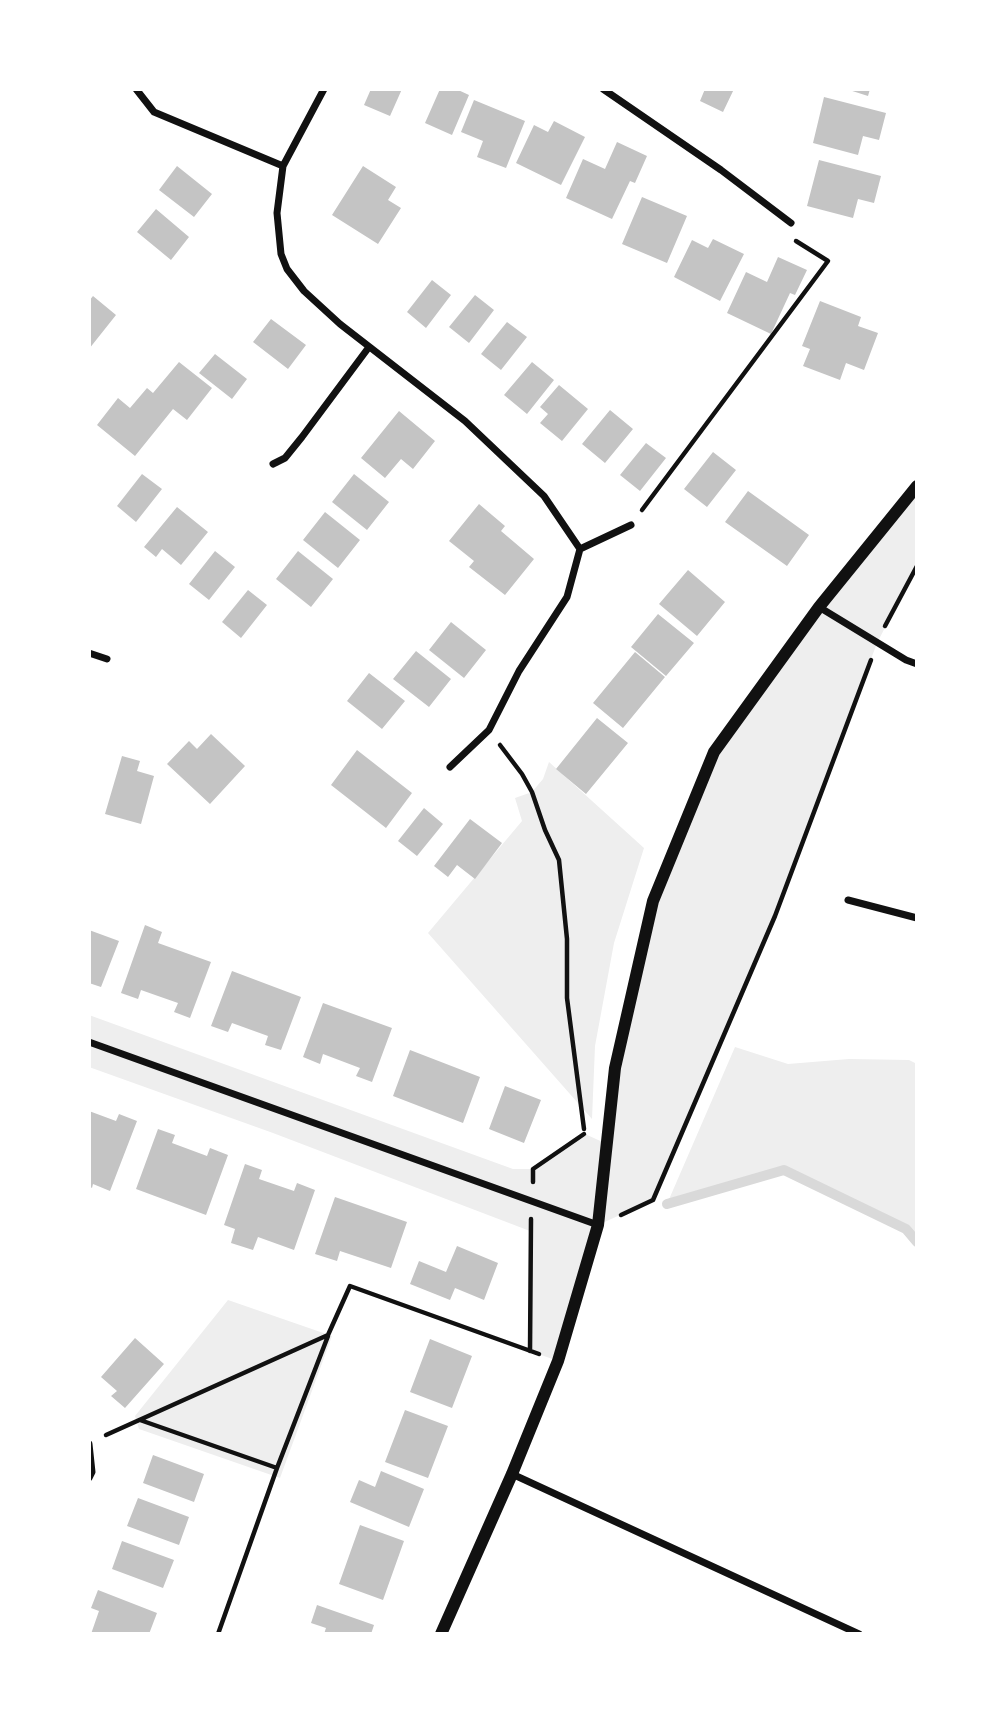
<!DOCTYPE html>
<html>
<head>
<meta charset="utf-8">
<style>
  body { margin:0 }
  #map { position:relative; width:1006px; height:1723px; overflow:hidden; background:#fff; font-family:Montserrat,sans-serif }
  canvas { display:block }
  .frame { position:absolute; inset:0; border:91px solid #fff; pointer-events:none }
</style>
</head>
<body>
<div id="map">
<canvas width="1006" height="1723"></canvas>
<div class="frame"></div>
</div>
<script>
const c = document.querySelector('canvas').getContext('2d');
c.lineJoin = 'round';
function paint(path, color) {
  c.fillStyle = color;
  c.fill(path, 'evenodd');
}
function toPath(rows) {
  const path = new Path2D();
  for (const r of rows) {
    path.moveTo(r[0], r[1]);
    for (let i = 2; i < r.length; i += 2) path.lineTo(r[i], r[i + 1]);
  }
  return path;
}
function stroke(path, color, width, dash) {
  c.strokeStyle = color;
  c.lineWidth = width;
  c.lineCap = dash ? 'butt' : 'round';
  c.setLineDash(dash || []);
  c.stroke(path);
}
paint(toPath([
  [917,486,917,566,877,643,775,916,653,1200,598,1225,558,1361,530,1351,530,1231,273,1133,89,1067,89,1015,513,1169,533,1169,585,1134,607,1144,653,901,714,752],
  [549,762,644,848,614,943,595,1046,592,1119,428,933,522,821,515,798,532,792,543,779],
  [735,1047,788,1064,849,1059,909,1060,917,1064,917,1242,906,1229,784,1170,667,1204],
  [228,1300,332,1336,280,1478,139,1429,135,1416]
]), '#eee');
stroke(toPath([
  [667,1204,784,1170,906,1229,917,1242]
]), '#d9d9d9', 10);
paint(toPath([
  [371,89,402,89,390,116,364,105],
  [440,89,456,89,469,95,452,135,425,123],
  [705,89,734,89,723,112,700,101],
  [846,89,870,89,868,96],
  [824,97,886,113,879,140,863,136,858,155,813,143],
  [474,100,525,121,506,168,477,157,483,141,461,132],
  [554,121,585,137,561,185,516,163,534,125,548,132],
  [617,142,647,156,635,183,630,181,612,219,566,198,583,159,605,169],
  [819,160,881,176,874,203,858,199,853,218,807,206],
  [177,166,212,194,194,217,159,190],
  [363,166,396,187,388,200,401,208,378,244,332,215],
  [642,197,687,216,667,263,622,244],
  [156,209,189,237,171,260,137,232],
  [713,239,744,254,720,301,674,277,692,240,708,248],
  [778,257,807,270,795,295,790,293,771,334,727,313,746,272,767,282],
  [432,280,451,295,426,328,407,312],
  [475,295,494,310,469,343,449,327],
  [93,296,116,315,89,349,89,301],
  [820,301,861,317,858,326,878,333,864,370,846,363,840,380,803,366,810,349,802,346],
  [271,319,306,345,288,369,253,342],
  [507,322,527,337,501,370,481,354],
  [215,354,247,379,232,399,199,373],
  [179,362,212,388,187,420,173,409,135,456,97,425,118,398,130,408,147,388,153,393],
  [532,362,554,380,527,414,504,395],
  [559,385,588,409,562,441,540,423,548,414,540,407],
  [610,410,633,429,605,463,582,444],
  [399,411,435,441,413,469,401,459,385,478,361,458],
  [646,443,666,458,640,491,620,475],
  [713,452,736,470,707,507,684,489],
  [142,474,162,489,136,522,117,506],
  [354,474,389,502,367,530,332,502],
  [748,491,809,535,787,566,725,522],
  [479,504,505,526,501,531,534,559,505,595,469,567,474,561,449,541],
  [177,507,208,532,181,565,162,549,156,557,144,547],
  [325,512,360,540,338,568,303,540],
  [215,551,235,567,209,600,189,584],
  [298,551,333,579,311,607,276,579],
  [688,570,725,602,697,636,659,604],
  [248,590,267,605,241,638,222,622],
  [658,614,694,643,666,676,631,647],
  [451,622,486,650,464,678,429,650],
  [416,651,451,679,429,707,393,679],
  [635,652,665,677,623,728,593,703],
  [369,673,405,701,382,729,347,701],
  [597,718,628,743,586,794,556,769],
  [211,734,245,766,210,804,167,764,189,741,197,749],
  [357,750,412,793,386,828,331,785],
  [122,756,140,761,137,771,154,776,141,824,105,814],
  [424,808,443,824,417,856,398,841],
  [470,819,502,843,475,879,457,865,448,877,434,866],
  [145,925,162,932,158,943,211,962,190,1018,174,1012,178,1003,158,996,141,990,138,999,121,993],
  [89,930,119,941,101,987,89,983],
  [232,971,301,997,281,1050,265,1045,268,1036,232,1023,228,1032,211,1026],
  [323,1003,392,1028,372,1082,356,1076,360,1068,323,1054,320,1064,303,1057],
  [410,1050,480,1077,463,1123,393,1096],
  [505,1086,541,1100,524,1143,489,1129],
  [89,1111,116,1121,119,1114,137,1121,110,1191,93,1184,92,1188,89,1186],
  [158,1129,175,1135,172,1143,207,1156,210,1148,228,1155,206,1215,136,1189],
  [245,1164,262,1170,259,1179,294,1191,297,1183,315,1190,294,1250,258,1237,253,1250,231,1243,235,1229,224,1225],
  [335,1197,407,1222,391,1268,340,1251,337,1261,315,1254],
  [457,1246,498,1263,484,1300,455,1288,450,1300,410,1284,419,1261,446,1272],
  [135,1338,164,1364,125,1408,111,1396,117,1391,101,1377],
  [430,1339,472,1356,452,1408,410,1392],
  [405,1410,448,1426,428,1478,385,1462],
  [153,1455,204,1474,194,1502,143,1483],
  [381,1471,424,1489,409,1527,350,1502,359,1480,375,1487],
  [138,1498,189,1517,179,1545,127,1526],
  [360,1525,404,1541,383,1600,339,1584],
  [122,1541,174,1560,163,1588,112,1569],
  [98,1590,157,1613,149,1634,91,1634,99,1611,91,1608],
  [317,1605,374,1625,371,1634,324,1634,326,1628,311,1623]
]), '#c4c4c4');
stroke(toPath([
  [642,510,828,261,796,241],
  [885,626,917,566],
  [500,745,522,774,532,792,545,830,559,860,567,939,567,998,584,1129],
  [533,1182,533,1169,584,1134],
  [621,1215,653,1200,775,916,871,660],
  [530,1351,531,1219],
  [140,1420,277,1468,328,1336],
  [106,1435,328,1335,350,1286,539,1354],
  [218,1634,277,1468]
]), '#111', 4.5);
stroke(toPath([
  [136,89,154,112,283,166],
  [324,89,283,166,277,213,281,254,287,269,304,291,340,324,465,421,544,496,580,549,567,597,519,671,489,730,450,767],
  [603,89,721,170,791,223],
  [273,464,285,458,302,437,369,347],
  [580,549,631,525],
  [819,607,906,660,917,664],
  [89,653,107,659],
  [848,900,917,918],
  [89,1042,598,1225],
  [89,1444,92,1472,89,1478],
  [512,1474,859,1634]
]), '#111', 7);
stroke(toPath([
  [441,1634,512,1474,558,1361,598,1225,615,1068,653,901,714,752,819,607,917,486]
]), '#111', 12);
</script>
</body>
</html>
